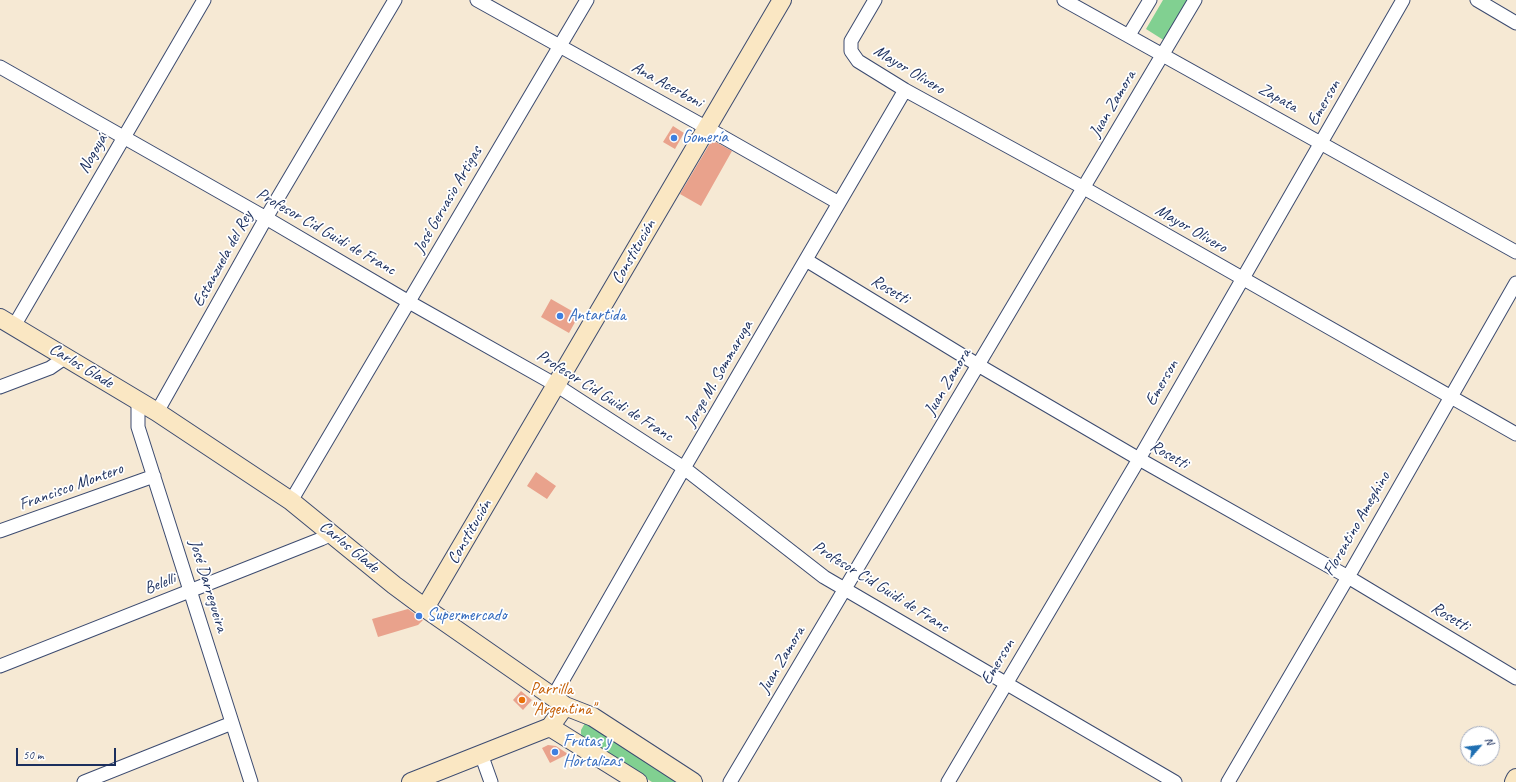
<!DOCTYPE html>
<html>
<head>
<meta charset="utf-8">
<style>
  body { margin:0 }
  #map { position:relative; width:1516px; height:782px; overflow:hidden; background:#f6e9d4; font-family:Caveat,sans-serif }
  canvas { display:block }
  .north { position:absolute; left:1460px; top:726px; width:40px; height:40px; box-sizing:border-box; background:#fff; border:1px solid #a4acbf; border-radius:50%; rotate:62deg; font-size:11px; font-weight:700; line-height:16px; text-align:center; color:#1b2f5e }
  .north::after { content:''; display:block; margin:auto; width:14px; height:18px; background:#1f6fb2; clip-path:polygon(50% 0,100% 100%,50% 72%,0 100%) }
  .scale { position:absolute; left:16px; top:748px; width:100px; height:18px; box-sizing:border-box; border:2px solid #1b2f5e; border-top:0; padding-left:5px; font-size:12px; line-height:14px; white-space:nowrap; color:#1b2f5e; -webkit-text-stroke:3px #fff; paint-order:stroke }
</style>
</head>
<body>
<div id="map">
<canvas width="1516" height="782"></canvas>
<div class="north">N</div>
<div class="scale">50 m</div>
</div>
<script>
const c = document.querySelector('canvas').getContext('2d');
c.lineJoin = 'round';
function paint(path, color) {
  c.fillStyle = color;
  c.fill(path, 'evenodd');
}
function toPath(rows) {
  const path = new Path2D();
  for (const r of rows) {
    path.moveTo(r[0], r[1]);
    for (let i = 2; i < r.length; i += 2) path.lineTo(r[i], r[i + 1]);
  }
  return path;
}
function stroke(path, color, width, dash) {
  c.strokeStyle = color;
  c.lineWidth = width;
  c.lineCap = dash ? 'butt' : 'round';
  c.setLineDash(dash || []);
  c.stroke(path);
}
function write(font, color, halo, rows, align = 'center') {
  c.font = font + ' Caveat,sans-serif';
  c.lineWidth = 3.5;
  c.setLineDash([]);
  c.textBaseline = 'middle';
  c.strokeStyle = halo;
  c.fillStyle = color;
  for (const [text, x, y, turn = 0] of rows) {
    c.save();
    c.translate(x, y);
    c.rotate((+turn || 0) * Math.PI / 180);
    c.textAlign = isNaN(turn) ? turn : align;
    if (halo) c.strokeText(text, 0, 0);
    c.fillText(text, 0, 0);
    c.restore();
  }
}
paint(toPath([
  [1163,0,1188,0,1165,41,1146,29],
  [588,722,687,782,652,782,585,740,581,734,581,730,585,723]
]), '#81d091');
paint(toPath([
  [673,126,684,133,675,149,663,142],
  [712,140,732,151,701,206,680,194],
  [551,299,579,315,569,333,541,317],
  [536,472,556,486,547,499,527,486],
  [408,609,423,620,418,625,378,637,372,619],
  [521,691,532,700,523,710,513,700],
  [548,745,556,746,568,754,550,763,542,748]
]), '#e9a28c');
const street = toPath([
  [477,0,707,128,839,203],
  [875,0,851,41,851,51,858,61,905,90,1084,188,1516,434],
  [1064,0,1516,252],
  [1477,0,1516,23],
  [1129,35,1150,0],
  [0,67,266,218,409,302,556,385,684,468,824,577,1175,782],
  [806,260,978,365,1139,459,1348,577,1516,678],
  [14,326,204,0],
  [0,387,50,368,66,357],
  [138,400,138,427,251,782],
  [157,412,266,218,395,0],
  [291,501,587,0],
  [0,531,154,476],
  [0,666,321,539,332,534],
  [553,697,684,468,905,90],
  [481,754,491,782],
  [84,782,232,723],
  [730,782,1195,0],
  [948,782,1139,459,1403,0],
  [1228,782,1348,577,1516,283]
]);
const secondary = toPath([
  [0,318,157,412,291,501,394,585,425,608,553,697,565,706,593,717,693,782],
  [425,608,782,0],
  [550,727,638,782],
  [411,782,550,727,565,706],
  [1514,782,1516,778]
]);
stroke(street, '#3c4b70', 15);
stroke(secondary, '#3c4b70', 20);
stroke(street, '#fff', 13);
stroke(secondary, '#fae7c3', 18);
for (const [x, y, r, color] of [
  [674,138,4,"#3f7fe0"],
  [560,316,4,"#3f7fe0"],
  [419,616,4,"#3f7fe0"],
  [522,700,4,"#e8710a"],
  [555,752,4,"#3f7fe0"]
]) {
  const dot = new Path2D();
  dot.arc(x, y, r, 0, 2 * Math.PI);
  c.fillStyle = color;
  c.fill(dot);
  stroke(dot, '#fff', 1.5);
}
write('17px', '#1b2f5e', '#fff', [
  ["Mayor Olivero",909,70,31],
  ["Ana Acerboni",667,85,29],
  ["Zapata",1278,98,29],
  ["Emerson",1324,103,-60],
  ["Juan Zamora",1113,104,-59],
  ["Nogoyá",93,154,-60],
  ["José Gervasio Artigas",448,200,-60],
  ["Mayor Olivero",1191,229,30],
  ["Profesor Cid Guidi de Franc",326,232,30],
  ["Constitución",634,252,-60],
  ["Estanzuela del Rey",223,259,-61],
  ["Rosetti",890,290,31],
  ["Carlos Glade",81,366,31],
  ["Jorge M. Sommaruga",719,374,-60],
  ["Juan Zamora",948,382,-59],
  ["Emerson",1162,383,-60],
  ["Profesor Cid Guidi de Franc",605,396,32],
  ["Rosetti",1169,455,30],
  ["Francisco Montero",71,487,-20],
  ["Florentino Ameghino",1357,524,-60],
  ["Constitución",470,532,-60],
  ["Carlos Glade",349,547,39],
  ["Belelli",160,584,-21],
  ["José Darregueira",208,586,73],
  ["Profesor Cid Guidi de Franc",881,587,32],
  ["Rosetti",1450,617,31],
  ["Juan Zamora",782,660,-59],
  ["Emerson",998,662,-59]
]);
write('17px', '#366cbe', '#fff', [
  ["Gomería",682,138],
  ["Antartida",568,316],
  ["Supermercado",427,616],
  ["Frutas y",563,742],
  ["Hortalizas",563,762]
], 'left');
write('17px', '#c56008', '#fff', [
  ["Parrilla",530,690],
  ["\"Argentina\"",530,710]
], 'left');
</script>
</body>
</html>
